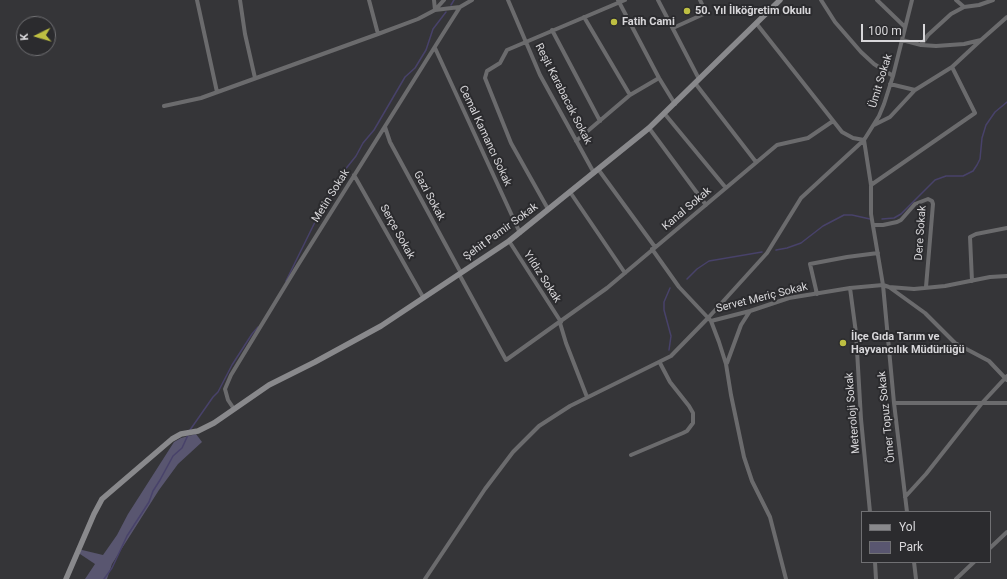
<!DOCTYPE html>
<html>
<head>
<meta charset="utf-8">
<style>
  body { margin:0 }
  #map { position:relative; width:1007px; height:579px; overflow:hidden; background:#353538; font-family:Roboto,sans-serif }
  canvas { display:block }
  .legend { position:absolute; left:861px; top:511px; width:130px; height:52px; box-sizing:border-box; background:#2b2b2e; border:1px solid #707073; margin:0; padding:5px 7px; list-style:none; font-size:12px; color:#d8d7da }
  .legend li { display:flex; align-items:center; gap:8px; height:20px }
  .legend b { width:20px; border:1px solid #707073 }
  .north { position:absolute; left:16px; top:16px; width:40px; height:40px; box-sizing:border-box; background:#2b2b2e; border:1px solid #707073; border-radius:50%; rotate:265deg; font-size:11px; font-weight:700; line-height:16px; text-align:center; color:#d8d7da }
  .north::after { content:''; display:block; margin:auto; width:14px; height:18px; background:#bebf42; clip-path:polygon(50% 0,100% 100%,50% 72%,0 100%) }
  .scale { position:absolute; left:861px; top:24px; width:64px; height:18px; box-sizing:border-box; border:2px solid #d8d7da; border-top:0; padding-left:5px; font-size:12px; line-height:14px; white-space:nowrap; color:#d8d7da; -webkit-text-stroke:3px #2b2b2e; paint-order:stroke }
</style>
</head>
<body>
<div id="map">
<canvas width="1007" height="579"></canvas>
<ul class="legend">
<li><b style="height:5px;background:#89898c"></b>Yol</li>
<li><b style="height:11px;background:#595670"></b>Park</li>
</ul>
<div class="north">K</div>
<div class="scale">100 m</div>
</div>
<script>
const c = document.querySelector('canvas').getContext('2d');
c.lineJoin = 'round';
function paint(path, color) {
  c.fillStyle = color;
  c.fill(path, 'evenodd');
}
function toPath(rows) {
  const path = new Path2D();
  for (const r of rows) {
    path.moveTo(r[0], r[1]);
    for (let i = 2; i < r.length; i += 2) path.lineTo(r[i], r[i + 1]);
  }
  return path;
}
function stroke(path, color, width, dash) {
  c.strokeStyle = color;
  c.lineWidth = width;
  c.lineCap = dash ? 'butt' : 'round';
  c.setLineDash(dash || []);
  c.stroke(path);
}
function write(font, color, halo, rows, align = 'center') {
  c.font = font + ' Roboto,sans-serif';
  c.lineWidth = 4;
  c.setLineDash([]);
  c.textBaseline = 'middle';
  c.strokeStyle = halo;
  c.fillStyle = color;
  for (const [text, x, y, turn = 0] of rows) {
    c.save();
    c.translate(x, y);
    c.rotate((+turn || 0) * Math.PI / 180);
    c.textAlign = isNaN(turn) ? turn : align;
    if (halo) c.strokeText(text, 0, 0);
    c.fillText(text, 0, 0);
    c.restore();
  }
}
paint(toPath([
  [196,434,202,442,178,464,159,490,112,564,107,579,85,579,95,564,77,552,78,549,103,555,117,535,128,514,174,442,181,438]
]), '#595670');
stroke(toPath([
  [451,5,454,0],
  [882,219,894,218,901,214,935,180,946,176,963,176,973,171,977,165,980,159,982,138,986,125,995,112,1007,102],
  [776,250,787,248,801,243,823,226,844,215,852,215,870,219],
  [687,279,697,269,709,261,762,252],
  [286,281,317,218,344,171,356,156,363,143,374,130,405,77,415,68,426,50,433,29,446,12],
  [669,350,671,336,664,310,664,302,670,288],
  [190,430,213,397,218,392,232,365,252,334,258,327],
  [104,579,112,568,127,536,149,502,153,491,160,480,173,456,182,448,188,435]
]), '#48426a', 1.5);
stroke(toPath([
  [197,0,217,92],
  [240,0,245,34,255,78],
  [369,0,378,34],
  [434,0,435,10,460,7],
  [508,0,540,75,594,173],
  [618,0,659,78,675,104],
  [658,0,699,79],
  [821,0,835,22,861,52,874,64,893,76],
  [877,0,905,27],
  [956,0,964,7],
  [584,17,630,95],
  [756,23,842,132,853,138,864,140],
  [673,28,706,13,700,0],
  [552,30,600,121],
  [902,40,921,45,936,46,964,44,981,40,1007,17],
  [921,45,928,35,951,14,964,7,979,5,993,0],
  [435,48,520,233],
  [695,83,756,162],
  [890,84,915,90],
  [164,106,201,98,378,34,418,19,435,10,444,0],
  [664,113,726,188],
  [874,125,890,117,915,90,952,67,981,40],
  [385,127,390,142,461,273],
  [649,128,706,205],
  [864,140,871,185,871,214,883,285,894,403,907,512],
  [576,141,630,95,659,78],
  [598,169,655,247],
  [354,175,423,297],
  [871,185,975,113,952,67],
  [570,192,625,273],
  [548,209,511,143,485,78,487,71,500,63,507,50,625,0],
  [873,225,883,225,897,222,901,220,915,204,928,199,932,201,933,204,926,287],
  [509,241,561,322],
  [652,249,679,287,711,321,719,342,726,364,731,395,744,457,752,481,770,517,786,579],
  [459,274,506,360,607,288,777,145,808,138,833,121],
  [972,281,970,237,976,234,1007,228],
  [889,287,925,313,955,343,989,361,1007,380],
  [850,288,856,333,861,419,870,512],
  [817,294,810,264,847,257,878,253],
  [711,321,750,311,789,298,850,288,883,285,889,287,914,289,945,286,990,277,1007,276],
  [560,323,566,343,587,397],
  [727,363,741,325,750,311],
  [894,403,1007,403],
  [234,409,228,400,225,389,231,375,298,265,446,29,460,7,472,0],
  [631,455,683,433,687,431,693,423,693,413,689,406,670,382,660,363],
  [905,497,926,474,982,403,1007,376],
  [990,548,1007,532],
  [875,562,876,579],
  [914,562,916,579],
  [425,579,485,489,513,452,539,426,570,406,671,356,708,318,767,253,801,198,864,140,879,116,884,104,893,76,912,0],
  [956,579,974,562]
]), '#6b6b6d', 4);
stroke(toPath([
  [66,579,94,514,102,499,172,439,181,434,198,431,214,423,269,385,315,362,381,326,509,241,649,128,780,0]
]), '#89898c', 5.5);
for (const [x, y, r, color] of [
  [687,11,4,"#bebf42"],
  [614,22,4,"#bebf42"],
  [843,343,4,"#bebf42"]
]) {
  const dot = new Path2D();
  dot.arc(x, y, r, 0, 2 * Math.PI);
  c.fillStyle = color;
  c.fill(dot);
  stroke(dot, '#2b2b2e', 1.5);
}
write('bold 11px', '#d8d7da', '#2b2b2e', [
  ["50. Yıl İlköğretim Okulu",695,11],
  ["Fatih Cami",622,22],
  ["İlçe Gıda Tarım ve",851,337],
  ["Hayvancılık Müdürlüğü",851,350]
], 'left');
write('11px', '#d8d7da', '#2b2b2e', [
  ["Ümit Sokak",881,81,-73],
  ["Reşit Karabacak Sokak",563,94,63],
  ["Cemal Kamancı Sokak",485,136,65],
  ["Metin Sokak",331,196,-58],
  ["Gazi Sokak",429,196,62],
  ["Kanal Sokak",687,209,-40],
  ["Serçe Sokak",397,232,61],
  ["Şehit Pamir Sokak",501,232,-36],
  ["Dere Sokak",921,233,-86],
  ["Yıldız Sokak",542,277,57],
  ["Servet Meriç Sokak",762,298,-14],
  ["Meteroloji Sokak",853,413,-95],
  ["Ömer Topuz Sokak",887,417,-96]
]);
</script>
</body>
</html>
